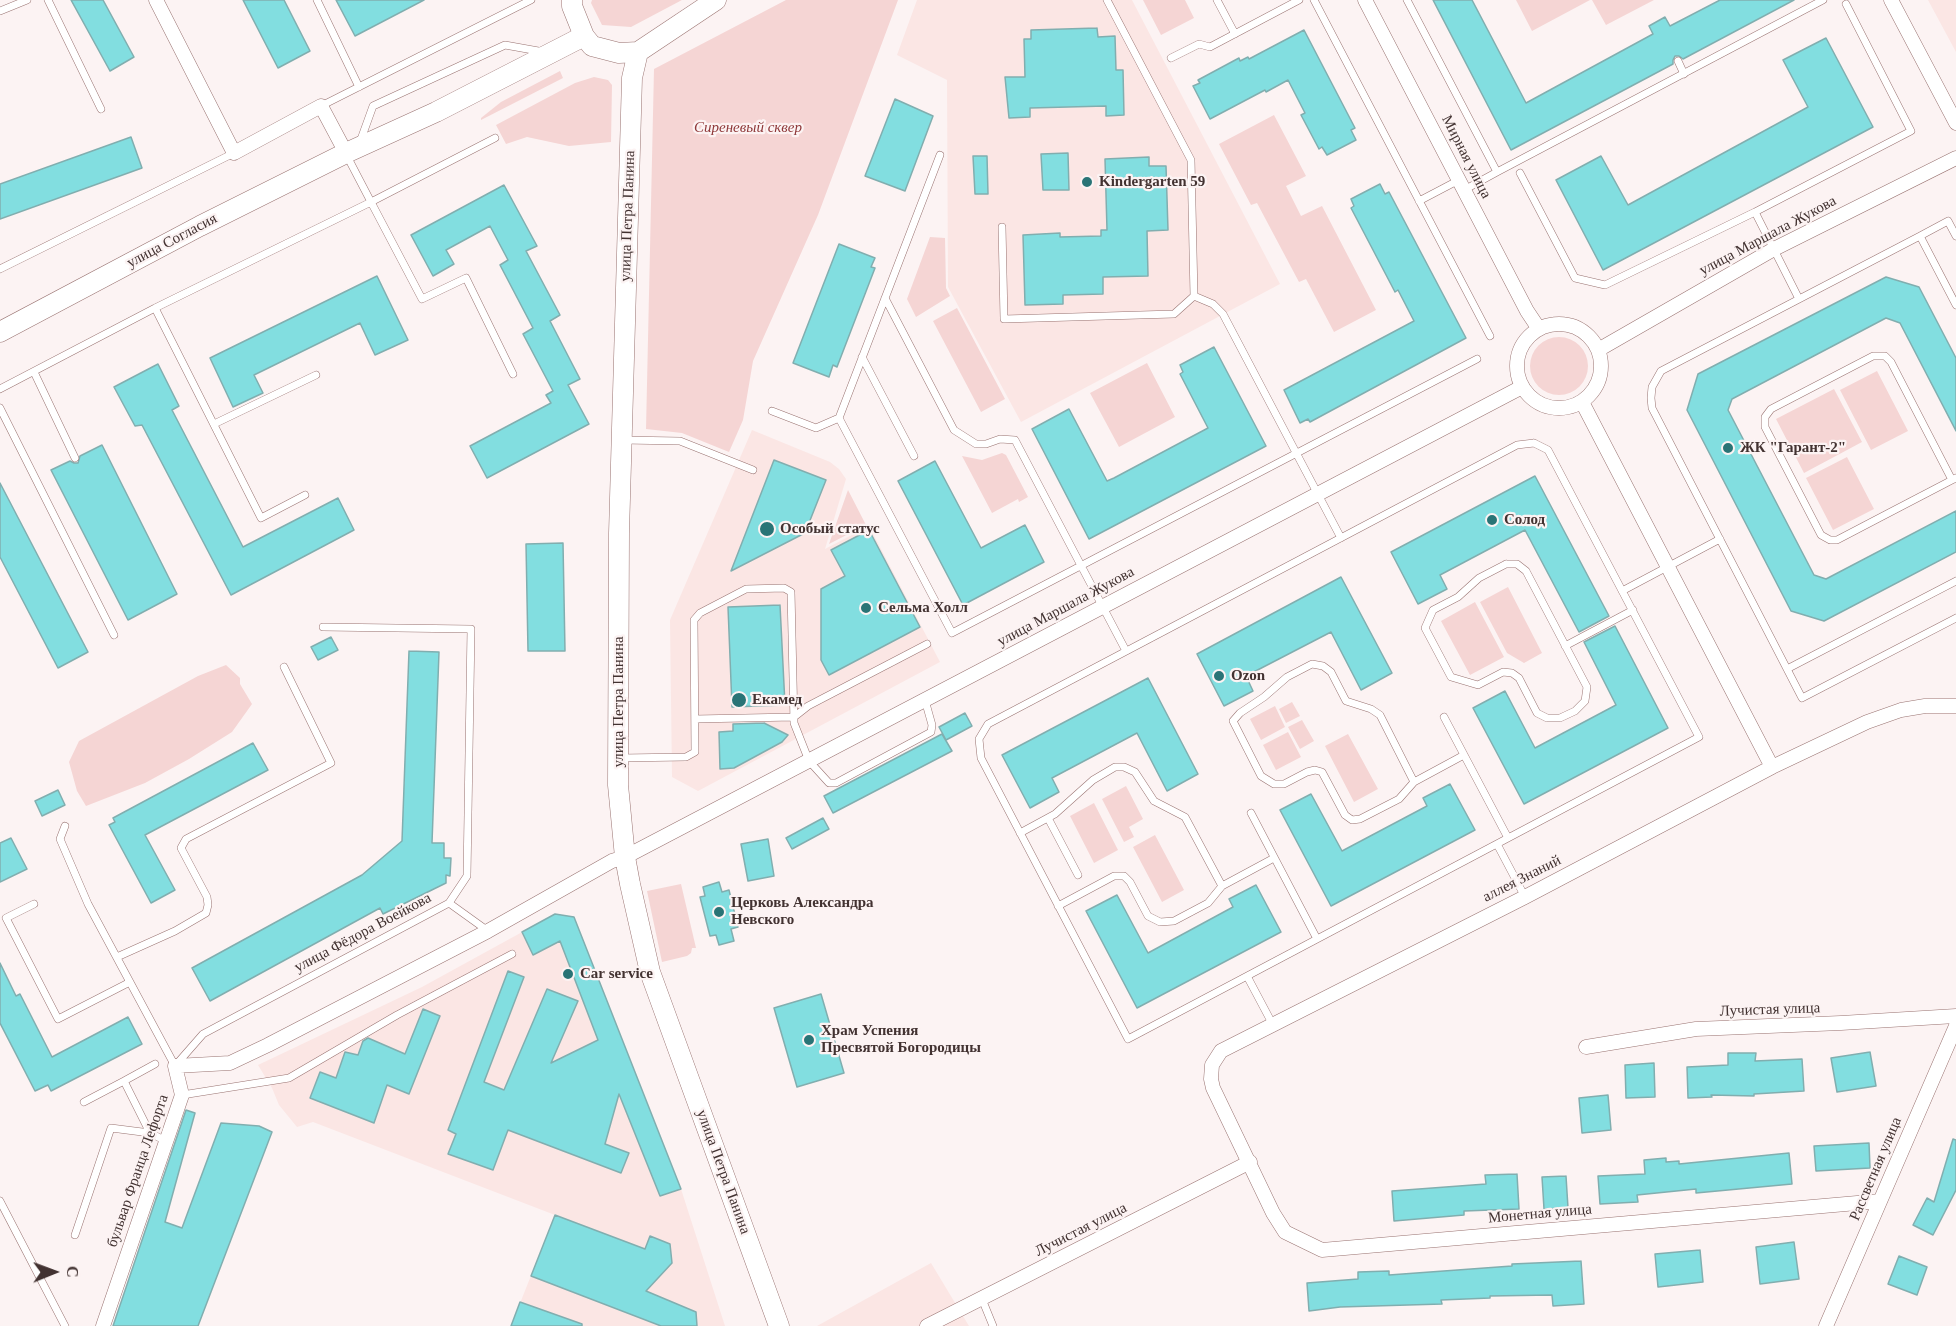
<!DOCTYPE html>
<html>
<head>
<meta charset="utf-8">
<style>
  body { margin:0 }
  #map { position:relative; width:1956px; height:1326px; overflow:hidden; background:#fcf3f3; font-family:"Times New Roman",serif }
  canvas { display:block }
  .north { position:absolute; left:24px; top:1242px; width:60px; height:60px; -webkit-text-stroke:4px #fcf3f3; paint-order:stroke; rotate:89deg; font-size:16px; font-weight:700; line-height:24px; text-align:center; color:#423231 }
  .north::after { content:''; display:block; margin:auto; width:21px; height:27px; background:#423231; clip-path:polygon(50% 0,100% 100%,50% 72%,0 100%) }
</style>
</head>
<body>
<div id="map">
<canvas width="1956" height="1326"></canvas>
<div class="north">С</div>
</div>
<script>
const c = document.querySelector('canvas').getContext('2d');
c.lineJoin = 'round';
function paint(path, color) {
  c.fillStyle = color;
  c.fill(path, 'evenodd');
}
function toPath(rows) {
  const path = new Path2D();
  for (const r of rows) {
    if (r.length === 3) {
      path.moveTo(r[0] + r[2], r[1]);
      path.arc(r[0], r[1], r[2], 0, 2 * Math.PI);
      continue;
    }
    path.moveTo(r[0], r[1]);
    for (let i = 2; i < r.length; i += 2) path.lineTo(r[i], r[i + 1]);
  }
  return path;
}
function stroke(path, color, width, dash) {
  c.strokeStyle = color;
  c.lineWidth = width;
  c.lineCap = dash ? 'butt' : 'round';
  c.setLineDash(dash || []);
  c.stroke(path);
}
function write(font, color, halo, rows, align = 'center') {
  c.font = font + ' "Times New Roman",serif';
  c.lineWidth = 4.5;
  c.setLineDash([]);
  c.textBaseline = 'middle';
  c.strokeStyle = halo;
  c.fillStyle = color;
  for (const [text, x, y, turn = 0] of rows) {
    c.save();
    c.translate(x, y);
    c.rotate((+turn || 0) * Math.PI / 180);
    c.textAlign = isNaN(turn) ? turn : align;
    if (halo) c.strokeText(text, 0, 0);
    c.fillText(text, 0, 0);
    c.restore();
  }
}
paint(toPath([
  [917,0,1132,0,1280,284,1021,422,948,287,947,80,897,55],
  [1928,0,1956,0,1956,52],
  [752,430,830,462,839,469,846,479,825,549,869,526,940,662,698,791,672,777,670,620],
  [555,914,574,917,681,1189,725,1326,511,1326,555,1215,313,1122,297,1127,279,1105,272,1088,258,1065,422,987],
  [931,1263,969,1326,817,1326]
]), '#fbe6e4');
paint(toPath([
  [592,0,682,0,631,27,602,25,591,3],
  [786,0,898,0,818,215,753,361,743,420,729,452,682,433,646,429,654,69],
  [1143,0,1185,0,1194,18,1161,35],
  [1516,0,1590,0,1532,31],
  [1592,0,1654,0,1606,25],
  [560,71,563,78,481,120,481,118,501,102],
  [594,77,608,80,612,85,611,142,569,146,527,137,506,144,496,125,575,83],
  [1274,115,1306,176,1286,186,1301,216,1322,206,1376,310,1334,332,1306,279,1299,282,1257,203,1251,205,1219,144],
  [930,237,945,238,946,288,950,296,916,317,907,299],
  [957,308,1005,399,981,412,933,321],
  [1559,366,29],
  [1147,363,1175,417,1119,447,1090,393],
  [1877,371,1908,431,1871,450,1840,390],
  [1834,389,1862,442,1804,473,1776,419],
  [1002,453,1006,455,1028,497,1019,502,1018,499,992,513,962,456,982,460],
  [1847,457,1874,509,1833,530,1806,478],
  [848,490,866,525,829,544],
  [1508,587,1542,653,1524,663,1507,653,1480,602],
  [1475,602,1504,657,1470,675,1441,621],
  [226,665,240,678,240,684,252,704,232,732,189,759,145,783,86,806,77,791,69,762,79,741,198,676],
  [1292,702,1300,716,1286,723,1279,709],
  [1275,706,1285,727,1261,740,1250,719],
  [1302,720,1314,741,1300,749,1288,727],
  [1288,732,1301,757,1276,770,1263,745],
  [1348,734,1378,789,1354,802,1325,746],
  [1126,786,1143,819,1129,827,1134,837,1124,842,1102,799],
  [1094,803,1118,850,1094,863,1070,816],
  [1155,835,1184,890,1162,902,1133,847],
  [681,884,696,948,692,948,691,953,687,956,662,962,647,891]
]), '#f5d5d4');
const building = toPath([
  [71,0,103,0,134,57,110,71,71,0],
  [243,0,284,0,310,51,278,68,243,0],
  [336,0,424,0,355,36,336,0],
  [1433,0,1472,0,1526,103,1653,34,1649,26,1665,17,1670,26,1720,0,1794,0,1683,59,1679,56,1675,56,1673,60,1673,64,1511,150,1433,0],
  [1097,28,1098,37,1115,36,1116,70,1123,70,1124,115,1106,116,1106,106,1030,108,1030,117,1009,118,1005,77,1025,77,1024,39,1031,39,1031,30,1097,28],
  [1304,30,1355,128,1351,130,1356,140,1327,155,1322,147,1319,149,1301,115,1305,113,1288,80,1266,92,1265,90,1210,119,1193,86,1200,83,1198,80,1239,58,1240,61,1248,57,1249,59,1304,30],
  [1826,38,1873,127,1603,270,1556,180,1601,156,1628,205,1808,107,1783,60,1826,38],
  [895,99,933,116,905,191,865,176,895,99],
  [131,137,142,168,0,219,0,184,131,137],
  [1068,153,1069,190,1043,190,1041,154,1068,153],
  [973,156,987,156,988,194,975,194,973,156],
  [1149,157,1149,166,1166,166,1168,230,1147,231,1148,276,1103,277,1103,294,1063,295,1063,304,1025,305,1023,235,1060,233,1060,237,1101,236,1101,230,1107,230,1105,159,1149,157],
  [1380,184,1385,194,1389,192,1466,338,1310,422,1308,419,1300,423,1284,390,1414,321,1398,290,1395,292,1351,208,1354,206,1351,199,1380,184],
  [504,185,537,246,526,251,560,315,550,321,580,379,568,385,589,424,487,478,470,446,551,403,546,395,553,391,523,334,533,328,500,265,508,260,490,226,446,250,454,264,433,276,411,235,504,185],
  [839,244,875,258,871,267,875,268,837,367,833,365,829,377,793,363,839,244],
  [377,276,408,340,375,355,360,323,254,375,263,393,233,407,210,358,377,276],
  [1886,277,1919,287,1956,358,1956,431,1900,323,1886,318,1732,399,1728,410,1814,575,1826,579,1956,511,1956,552,1824,621,1791,611,1687,410,1698,374,1886,277],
  [1214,347,1266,446,1089,539,1032,429,1069,409,1107,481,1114,478,1208,428,1180,374,1183,372,1180,365,1214,347],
  [158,364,179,406,172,410,243,547,338,498,354,530,231,595,142,425,135,426,114,387,158,364],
  [102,445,177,594,128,620,51,470,70,461,74,463,78,463,80,456,102,445],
  [774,460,826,480,805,533,731,571,774,460],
  [935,461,981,548,1025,525,1044,562,963,605,898,481,935,461],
  [1535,476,1609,616,1579,632,1525,530,1440,575,1447,589,1418,604,1391,552,1535,476],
  [0,483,88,652,58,668,0,557,0,483],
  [869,530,920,627,829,675,821,660,821,589,845,576,831,550,869,530],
  [563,543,565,651,528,651,526,544,563,543],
  [1341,577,1392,673,1361,690,1331,632,1246,676,1253,691,1224,706,1197,654,1341,577],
  [780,605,785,705,732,707,728,607,780,605],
  [1615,626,1668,728,1524,804,1473,708,1505,691,1535,748,1616,705,1584,642,1615,626],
  [331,637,338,650,318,660,311,647,331,637],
  [409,651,439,652,432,843,444,843,444,858,451,858,450,876,446,875,446,883,383,914,380,908,210,1001,192,968,362,875,402,841,409,651],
  [1148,678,1198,774,1167,791,1137,733,1052,778,1059,792,1030,808,1002,755,1148,678],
  [965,713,972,726,946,740,939,727,965,713],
  [764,723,788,735,782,742,734,768,720,769,719,732,733,731,733,724,764,723],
  [942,734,952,751,833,813,824,796,942,734],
  [253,743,268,770,145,835,175,890,151,903,109,825,115,822,113,818,253,743],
  [1450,784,1475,830,1331,906,1280,810,1311,794,1342,851,1427,806,1423,798,1450,784],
  [58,790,65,805,42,816,35,801,58,790],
  [823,818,829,829,792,849,786,838,823,818],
  [11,838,27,869,0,882,0,843,11,838],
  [768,839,774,876,748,881,741,844,768,839],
  [719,882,722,892,729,890,738,927,731,929,734,941,719,945,716,935,710,936,700,897,705,896,703,887,719,882],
  [1256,885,1281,932,1137,1008,1086,911,1117,895,1148,953,1233,907,1229,899,1256,885],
  [555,914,574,917,681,1189,660,1196,619,1094,605,1144,629,1153,621,1173,508,1130,493,1170,448,1154,456,1134,448,1130,508,971,524,977,484,1082,504,1090,547,989,578,1001,551,1063,598,1040,560,941,533,955,522,932,555,914],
  [0,963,16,996,20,994,52,1057,128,1017,142,1044,51,1091,48,1085,35,1091,0,1023,0,963],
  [821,994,844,1073,797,1087,774,1008,821,994],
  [423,1009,440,1016,409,1094,387,1085,374,1123,310,1098,320,1072,336,1078,345,1052,358,1055,363,1041,368,1038,405,1054,423,1009],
  [1870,1052,1876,1086,1837,1092,1831,1058,1870,1052],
  [1728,1053,1756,1053,1755,1061,1802,1059,1804,1091,1754,1094,1754,1096,1711,1095,1712,1097,1688,1098,1687,1067,1728,1065,1728,1053],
  [1654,1063,1655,1097,1626,1098,1625,1065,1654,1063],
  [1608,1095,1611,1130,1582,1133,1579,1098,1608,1095],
  [186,1110,195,1113,165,1222,182,1228,221,1123,259,1126,272,1132,198,1326,113,1326,186,1110],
  [1953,1139,1956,1140,1956,1190,1933,1235,1913,1225,1927,1198,1934,1202,1953,1139],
  [1869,1143,1870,1168,1816,1171,1814,1146,1869,1143],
  [1789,1153,1792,1184,1696,1193,1696,1189,1637,1195,1638,1202,1600,1204,1598,1176,1645,1174,1644,1160,1666,1158,1666,1162,1679,1161,1679,1164,1789,1153],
  [1517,1174,1519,1209,1464,1211,1464,1215,1394,1221,1392,1191,1486,1184,1485,1175,1517,1174],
  [1566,1176,1568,1208,1544,1209,1542,1177,1566,1176],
  [555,1215,645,1249,650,1236,670,1244,672,1263,646,1291,696,1312,697,1326,661,1326,531,1276,555,1215],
  [1794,1242,1799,1279,1760,1284,1756,1247,1794,1242],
  [1700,1250,1703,1282,1658,1287,1655,1254,1700,1250],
  [1899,1256,1927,1267,1917,1295,1888,1284,1899,1256],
  [1581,1261,1584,1304,1553,1306,1552,1295,1490,1296,1490,1298,1441,1300,1442,1304,1340,1307,1309,1311,1307,1283,1358,1279,1358,1272,1389,1271,1389,1275,1512,1266,1512,1264,1581,1261],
  [520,1302,582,1324,582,1326,511,1326,520,1302]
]);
paint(building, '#82dee0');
stroke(building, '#81aeaf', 1.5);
const service = toPath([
  [48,0,101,109],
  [317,0,359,87],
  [1107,0,1191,160,1194,296],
  [1217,0,1235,34],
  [1314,0,1490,336],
  [1407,0,1497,172,1464,190],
  [0,11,27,0],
  [1171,58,1199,44,1210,47,1299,0],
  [1678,61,1684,74],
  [321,106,531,0],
  [495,138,371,202,422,299,466,278,513,374],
  [360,142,373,106,505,45,544,52],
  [1497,172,1823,0],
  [1520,173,1575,278,1605,285,1755,212],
  [1419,201,1459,180],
  [1002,227,1004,319,1174,314,1194,296],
  [1920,236,1948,221,1956,236],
  [0,269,234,153],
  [1194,296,1213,304,1223,314,1341,538],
  [885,298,954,430,976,444,986,444,1000,439,1015,440,1126,651],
  [1799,299,1755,212,1911,131,1846,4],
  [1956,305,1920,236,1661,371,1652,387,1651,398,1652,408,1802,698,1956,618],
  [155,308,261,518,305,495],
  [862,357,914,456],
  [34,372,75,458],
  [0,389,155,308,371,202,347,156],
  [0,408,114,635],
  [772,411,816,428,839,418,940,155],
  [839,418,952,633,1477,359],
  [214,424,316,375],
  [623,440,680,441,753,470],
  [1534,443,1548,450,1699,737,1128,1039,981,758,979,739,988,724,1517,445,1534,443],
  [1952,480,1891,362,1885,356,1873,356,1771,409,1765,417,1765,427,1821,535,1830,540,1837,540,1881,517,1952,480,1956,478],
  [1506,564,1517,564,1526,571,1587,687,1585,701,1575,711,1560,718,1547,718,1537,713,1519,678,1512,673,1503,672,1478,685,1451,677,1425,628,1433,610,1458,597,1479,578,1506,564],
  [1622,591,1720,539],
  [1565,646,1633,610],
  [1787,669,1956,581],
  [1444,717,1508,838],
  [695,719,794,717,808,706,927,644],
  [621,758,686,757,695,752,694,620,700,613,746,589,784,588,791,592,794,723,809,761,829,783,836,783,931,732,932,725,925,700],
  [1414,782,1380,715,1371,709,1346,701,1331,672,1323,666,1312,664,1287,677,1264,697,1240,713,1233,721,1261,776,1274,784,1284,784,1307,772,1315,770,1322,772,1345,815,1352,820,1360,819,1399,799,1414,782,1464,755],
  [1251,813,1317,939],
  [1048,818,1078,875],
  [65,826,60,839,88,904,175,1066,203,1034,449,903,467,876,471,629,323,627],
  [1020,833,1055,814,1093,780,1115,767,1124,767,1135,772,1154,801,1185,817,1222,886],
  [1497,844,1525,897],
  [449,903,488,931],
  [34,904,6,918,58,1019,130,982],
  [1058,906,1114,876,1124,876,1130,882,1148,916,1160,922,1174,921,1208,903,1222,886,1274,858],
  [117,957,175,931,206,913,208,905,207,897,181,848,186,839,331,763,284,667],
  [1247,976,1273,1025],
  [124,1081,155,1064],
  [182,1095,289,1078,397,1015,512,954],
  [84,1102,124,1081,150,1133,166,1141],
  [0,1201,65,1326],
  [75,1235,111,1128,150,1133],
  [982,1299,993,1326]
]);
const minor = toPath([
  [156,0,234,153,321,106,346,153],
  [1365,0,1527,311,1539,329],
  [1891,0,1956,123],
  [1559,366,42],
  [1598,350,1774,249,1956,158],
  [1582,402,1772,767],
  [1586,1047,1696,1029,1841,1023,1956,1016],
  [1880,1201,1322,1250,1285,1232,1273,1213,1213,1088,1211,1079,1212,1065,1221,1051,1525,897,1772,767,1867,722,1901,710,1925,706,1956,706],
  [103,1326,182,1095,175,1066,230,1063,268,1045,488,931,612,861,625,857,1522,387],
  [927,1326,1250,1162],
  [1826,1326,1956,1026]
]);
const secondary = toPath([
  [572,0,572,6,584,36,592,46,619,53,638,52,716,0],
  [638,52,632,78,619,533,618,785,625,857,630,884,650,972,779,1326],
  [0,332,200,226,346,153,436,112,584,36]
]);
stroke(service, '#997371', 8);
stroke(minor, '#997371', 15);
stroke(secondary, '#997371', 21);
stroke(service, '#fff', 7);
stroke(minor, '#fff', 14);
stroke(secondary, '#fff', 20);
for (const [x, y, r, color] of [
  [1087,182,6,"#297476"],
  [1728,448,6,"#297476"],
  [1492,520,6,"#297476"],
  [767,529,8,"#297476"],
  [866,608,6,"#297476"],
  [1219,676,6,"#297476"],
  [739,700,8,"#297476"],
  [719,912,6,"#297476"],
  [568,974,6,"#297476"],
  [809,1040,6,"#297476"]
]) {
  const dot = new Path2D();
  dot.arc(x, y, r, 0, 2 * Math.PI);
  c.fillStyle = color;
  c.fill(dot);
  stroke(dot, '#fcf3f3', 2);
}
write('italic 15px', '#8e3839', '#fcf3f3', [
  ["Сиреневый сквер",748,128]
]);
write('15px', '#423231', '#fcf3f3', [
  ["Мирная улица",1466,157,63],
  ["улица Петра Панина",628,216,-88],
  ["улица Маршала Жукова",1768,236,-28],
  ["улица Согласия",172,241,-28],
  ["улица Маршала Жукова",1066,607,-28],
  ["улица Петра Панина",619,702,-90],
  ["аллея Знаний",1522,879,-27],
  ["улица Фёдора Воейкова",363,933,-28],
  ["Лучистая улица",1770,1010,-2],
  ["Рассветная улица",1876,1169,-67],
  ["бульвар Франца Лефорта",138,1171,-71],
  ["улица Петра Панина",723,1172,70],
  ["Монетная улица",1540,1214,-5],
  ["Лучистая улица",1081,1230,-27]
]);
write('bold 15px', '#423231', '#fcf3f3', [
  ["Kindergarten 59",1099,182],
  ["ЖК \"Гарант-2\"",1740,448],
  ["Солод",1504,520],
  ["Особый статус",780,529],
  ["Сельма Холл",878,608],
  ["Ozon",1231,676],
  ["Екамед",752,700],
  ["Церковь Александра",731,903],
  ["Невского",731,920],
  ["Car service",580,974],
  ["Храм Успения",821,1031],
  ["Пресвятой Богородицы",821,1048]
], 'left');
</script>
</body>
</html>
